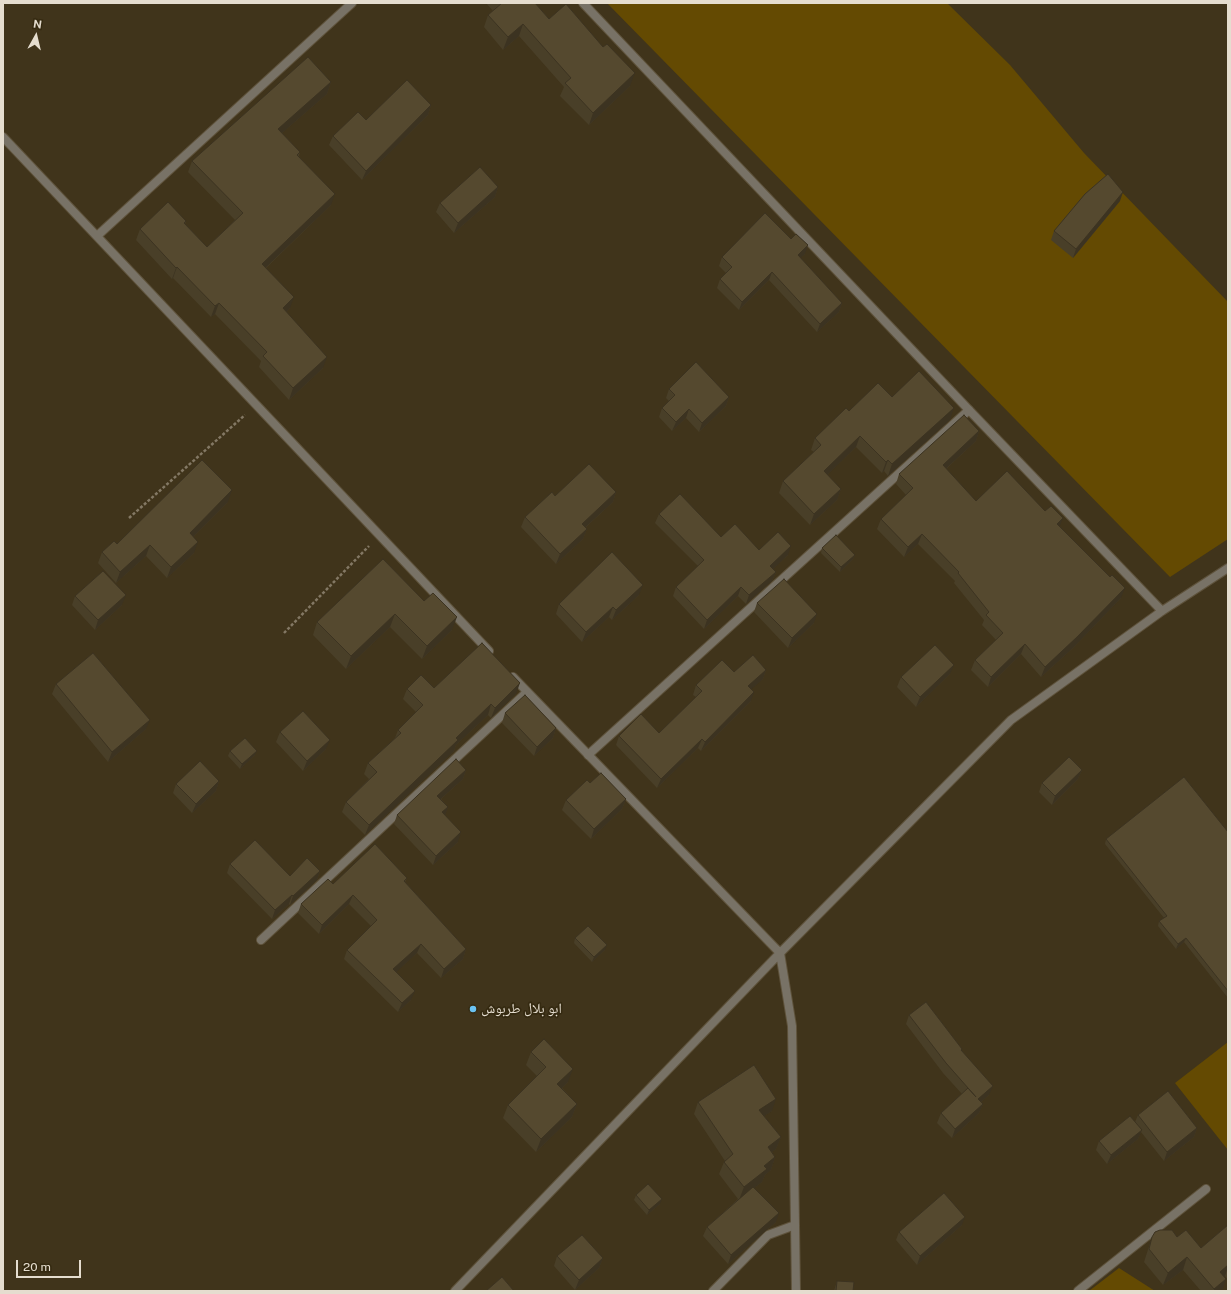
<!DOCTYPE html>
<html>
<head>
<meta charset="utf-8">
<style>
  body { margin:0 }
  #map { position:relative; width:1231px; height:1294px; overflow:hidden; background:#40341b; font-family:"Public Sans",sans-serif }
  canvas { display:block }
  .frame { position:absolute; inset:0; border:4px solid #e5ddcf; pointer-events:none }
  .north { position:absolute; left:16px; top:16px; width:40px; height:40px; -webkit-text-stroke:3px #352a11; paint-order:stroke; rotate:8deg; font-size:11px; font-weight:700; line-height:16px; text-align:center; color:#e5ddcf }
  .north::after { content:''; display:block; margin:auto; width:14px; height:18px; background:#e5ddcf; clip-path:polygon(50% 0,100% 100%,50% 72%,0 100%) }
  .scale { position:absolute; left:16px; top:1260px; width:65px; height:18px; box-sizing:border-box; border:2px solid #e5ddcf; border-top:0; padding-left:5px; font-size:12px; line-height:14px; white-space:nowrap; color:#e5ddcf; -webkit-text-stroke:3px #352a11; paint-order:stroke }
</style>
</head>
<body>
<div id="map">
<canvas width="1231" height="1294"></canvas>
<div class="frame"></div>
<div class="north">N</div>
<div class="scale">20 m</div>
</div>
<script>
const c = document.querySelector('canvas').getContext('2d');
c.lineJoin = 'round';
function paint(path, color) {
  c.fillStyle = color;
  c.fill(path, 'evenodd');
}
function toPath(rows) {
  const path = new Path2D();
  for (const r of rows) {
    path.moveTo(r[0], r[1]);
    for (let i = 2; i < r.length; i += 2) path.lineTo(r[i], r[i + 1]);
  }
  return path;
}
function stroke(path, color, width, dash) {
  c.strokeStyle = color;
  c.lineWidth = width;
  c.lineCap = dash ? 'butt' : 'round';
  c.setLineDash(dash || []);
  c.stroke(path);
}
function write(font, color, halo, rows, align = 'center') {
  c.font = font + ' "Public Sans","Noto Naskh Arabic",sans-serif';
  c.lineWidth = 3.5;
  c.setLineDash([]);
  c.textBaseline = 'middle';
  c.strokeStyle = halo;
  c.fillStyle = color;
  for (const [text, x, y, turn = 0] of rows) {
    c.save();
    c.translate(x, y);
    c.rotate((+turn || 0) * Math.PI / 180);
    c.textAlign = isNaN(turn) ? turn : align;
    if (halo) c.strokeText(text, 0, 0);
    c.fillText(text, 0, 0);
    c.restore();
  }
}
paint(toPath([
  [607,3,947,3,1010,65,1084,153,1228,302,1228,539,1170,577],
  [1228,1042,1228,1150,1175,1083],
  [1119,1268,1155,1291,1089,1291]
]), '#644a02');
const lane = toPath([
  [588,755,969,410],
  [261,940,527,692],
  [713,1291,768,1235,795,1225],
  [1078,1291,1206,1189]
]);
const street = toPath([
  [583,3,969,410,1162,611],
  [3,137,489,651],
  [97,236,352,3],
  [513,677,780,953,792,1026,796,1291],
  [455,1291,780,953,1011,720,1162,611,1228,568]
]);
stroke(lane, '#5e523b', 10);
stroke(street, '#5e523b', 10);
stroke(toPath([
  [129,518,245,415],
  [284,633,369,546]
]), '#837864', 2.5, [3, 2]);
stroke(lane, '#787266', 8);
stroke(street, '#787266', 8);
paint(toPath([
  [486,3,535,3,549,19,630,86,589,125,560,96,564,87,519,36,503,50,484,27,488,15,493,11],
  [331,82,327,94,282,133,300,152,299,156,331,205,266,268,290,308,286,312,323,368,289,400,259,367,261,361,215,314,211,317,173,278,172,279,136,240,140,229,186,221,185,224,207,247,235,220,188,172,192,161],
  [431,105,428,115,362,180,329,145,333,136,366,120],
  [498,187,495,197,454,233,436,212,440,203],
  [1120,201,1073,258,1051,240,1054,231],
  [805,254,800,258,842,303,839,312,817,332,769,280,739,310,717,288,720,279,726,273,719,266,722,257],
  [669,389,729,397,726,406,699,432,686,418,672,431,659,417,662,408,669,401,666,398],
  [892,397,950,420,888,476,884,471,882,473,856,447,827,475,841,489,837,500,810,525,779,493,783,481,814,452,811,450,815,438,849,411],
  [979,431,976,441,946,469,976,501,1060,527,1121,598,1073,648,1041,677,1021,654,988,687,971,670,975,660,996,640,982,625,984,620,954,583,955,581,918,544,904,557,877,529,881,519,906,495,896,484,899,474],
  [616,492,613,502,585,528,587,529,583,539,556,564,521,527,525,517,555,496],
  [228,502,193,537,194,553,167,578,146,556,116,583,98,563,102,552,117,544],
  [659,514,721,537,759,550,788,555,773,569,776,572,772,581,746,604,738,596,704,629,673,596,676,587,698,566,655,523],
  [822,548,855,555,853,559,840,572,821,553],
  [383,559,452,630,422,659,390,627,346,669,313,635,317,622],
  [639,595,612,620,609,617,582,642,556,614,559,604],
  [75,596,122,605,95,630,72,605],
  [757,603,814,623,788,648,754,612],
  [766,670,763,679,751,689,751,701,701,751,698,748,657,788,616,745,619,736,659,733,696,697,693,695,696,685,734,672],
  [950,674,916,707,897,687,901,677],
  [56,684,146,729,108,762,52,694],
  [434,688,516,694,491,718,488,715,456,745,454,751,365,835,342,812,346,802,369,779,364,774,368,763,395,738,398,730,416,712,403,699,407,689],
  [505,713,556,728,553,738,534,756,502,723],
  [280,732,326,749,303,771,276,742],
  [230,751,255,755,240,769,228,756],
  [466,770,463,779,441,799,448,807,445,815,458,842,433,865,394,824,397,815],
  [1082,770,1078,779,1052,805,1039,792,1042,783],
  [219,781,216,791,192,813,173,793,176,784],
  [590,783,626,799,622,809,591,839,562,810,566,800],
  [1228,832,1228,998,1184,942,1176,949,1158,926,1159,921,1164,918,1105,844,1106,839],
  [230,864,290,876,320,871,317,880,290,905,289,904,272,919,227,873],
  [407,878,405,882,466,949,463,959,441,978,417,953,396,972,411,1000,398,1012,344,959,347,950,371,926,349,904,319,934,298,913,301,904,333,884],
  [575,938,605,950,592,962,574,943],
  [909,1015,962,1049,962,1051,989,1095,981,1102,983,1104,979,1113,952,1138,937,1123,941,1113,962,1094,943,1073,906,1024],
  [531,1052,568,1082,562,1088,577,1104,572,1117,536,1152,503,1118,508,1105,537,1076,526,1065],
  [698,1102,772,1111,764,1116,781,1137,776,1149,772,1152,775,1157,771,1170,765,1175,762,1182,754,1188,776,1222,728,1264,703,1236,707,1227,738,1199,719,1174,724,1162,725,1161,694,1114],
  [1138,1115,1197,1128,1194,1137,1164,1161,1141,1132,1138,1139,1107,1164,1096,1150,1099,1141,1135,1122],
  [636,1195,660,1204,647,1215,634,1200],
  [962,1225,917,1265,896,1240,899,1232],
  [1228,1225,1228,1280,1225,1276,1224,1277,1222,1291,1201,1291,1183,1270,1163,1285,1144,1262,1152,1237,1177,1237,1201,1248],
  [557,1256,603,1258,599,1268,575,1290,554,1266],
  [837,1281,853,1291,834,1291]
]), '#493f28');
paint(toPath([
  [523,24,519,36,503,50,508,37],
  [635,73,630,86,589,125,593,113],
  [331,82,327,94,274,140,278,129],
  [431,105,428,115,362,180,366,171],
  [498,187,495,197,454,233,458,223],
  [1123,192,1120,201,1073,258,1076,249],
  [335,194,331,205,258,275,262,264],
  [808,245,805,254,795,263,798,255],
  [177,267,173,278,172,279,176,268],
  [772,272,769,280,739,310,742,302],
  [294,297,290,308,279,319,283,308],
  [219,303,215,314,211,317,215,306],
  [842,303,839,312,817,332,820,324],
  [327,357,323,368,289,400,293,388],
  [729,397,726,406,699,432,702,423],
  [954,408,950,420,888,476,892,464],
  [689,409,686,418,672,431,676,422],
  [979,431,976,441,939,475,943,465],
  [860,436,856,447,820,482,824,471],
  [888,460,884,471,882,473,886,462],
  [841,489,837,500,810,525,814,514],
  [232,490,228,502,186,544,190,533],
  [616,492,613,502,578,534,582,524],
  [1063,518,1059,528,1057,524],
  [587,529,583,539,556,564,560,554],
  [922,534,918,544,904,557,908,547],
  [198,542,194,553,167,578,171,567],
  [150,545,146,556,116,583,120,572],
  [791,546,788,555,767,575,770,566],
  [855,555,853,559,840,572,841,567],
  [776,572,772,581,746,604,749,595],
  [643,585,639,595,612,620,616,610],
  [741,587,738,596,704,629,707,620],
  [1125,588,1121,598,1073,648,1041,677,1045,667],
  [126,595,122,605,95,630,98,620],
  [613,607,609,617,582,642,586,632],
  [395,614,390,627,346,669,351,656],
  [817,614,814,623,788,648,792,638],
  [457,617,452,630,422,659,427,646],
  [1025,644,1021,654,988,687,991,677],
  [954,665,950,674,916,707,920,697],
  [766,670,763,679,745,695,748,686],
  [520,683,516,694,491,718,495,708],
  [754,692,751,701,701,751,705,742],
  [491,704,488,715,456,745,454,751,365,835,369,825,456,738],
  [150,720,146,729,108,762,112,752],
  [556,728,553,738,534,756,537,747],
  [702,739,698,748,657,788,661,779],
  [330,740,326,749,303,771,307,761],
  [257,751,255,755,240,769,242,764],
  [466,770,463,779,434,805,437,796],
  [1082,770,1078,779,1052,805,1055,796],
  [219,781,216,791,192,813,196,804],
  [626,799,622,809,591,839,594,829],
  [448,807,445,816,442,812],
  [461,832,458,842,433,865,436,856],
  [320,871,317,880,290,905,293,896],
  [292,895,289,904,272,919,275,910],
  [353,895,349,904,319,934,322,925],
  [1186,938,1184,942,1176,949,1178,944],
  [421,944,417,953,390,978,393,969],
  [607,945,605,950,592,962,594,957],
  [466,949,463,959,441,978,444,969],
  [415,991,411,1000,398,1012,402,1003],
  [573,1069,568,1082,553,1097,557,1084],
  [993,1086,989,1095,974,1108,978,1099],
  [776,1099,772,1111,755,1122,759,1110],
  [577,1104,572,1117,536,1152,541,1139],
  [983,1104,979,1113,952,1138,955,1129],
  [1197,1128,1194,1137,1164,1161,1167,1152],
  [1142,1130,1138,1139,1107,1164,1111,1155],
  [781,1137,776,1149,763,1159,768,1147],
  [775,1157,771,1170,765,1175,762,1182,739,1200,744,1187,764,1166],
  [662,1199,660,1204,647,1215,649,1210],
  [779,1213,776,1222,728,1264,731,1255],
  [965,1217,962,1225,917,1265,920,1256],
  [1187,1257,1183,1270,1163,1285,1168,1273],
  [603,1258,599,1268,575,1290,579,1280],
  [1228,1265,1228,1267,1225,1276,1215,1285,1220,1272],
  [1226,1279,1222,1291,1214,1291,1214,1289]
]), '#3c3321');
const building = toPath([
  [502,3,535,3,549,19,566,4,603,47,607,44,635,73,593,113,565,83,571,78,523,24,508,37,488,15,502,3],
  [308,57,331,82,278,129,300,152,297,155,335,194,262,264,294,297,283,308,327,357,293,388,263,356,267,352,219,303,215,306,177,267,176,268,140,229,168,202,186,221,184,223,207,247,243,213,192,161,308,57],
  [407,80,431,105,366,171,333,136,358,112,366,120,407,80],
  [480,167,498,187,458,223,440,203,480,167],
  [1108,174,1123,192,1076,249,1054,231,1085,194,1108,174],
  [765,213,791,239,796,234,808,245,798,255,842,303,820,324,772,272,742,302,720,279,732,267,722,257,765,213],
  [696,362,729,397,702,423,689,409,676,422,662,408,675,395,669,389,696,362],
  [919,371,954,408,892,464,888,460,886,462,860,436,824,471,841,489,814,514,783,481,821,445,815,438,846,408,849,411,878,383,892,397,919,371],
  [964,415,979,431,943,465,976,501,1007,471,1045,511,1051,506,1063,518,1057,524,1110,577,1112,575,1125,588,1077,637,1045,667,1025,644,991,677,975,660,1003,633,986,615,989,612,958,573,959,572,922,534,908,547,881,519,913,488,899,474,964,415],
  [202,460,232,490,190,533,198,542,171,567,150,545,120,572,102,552,114,541,117,544,202,460],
  [589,464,616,492,582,524,587,529,560,554,525,517,552,492,555,496,589,464],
  [680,494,721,537,735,524,759,550,778,532,791,546,770,566,776,572,749,595,741,587,707,620,676,587,704,560,659,514,680,494],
  [836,535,855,555,841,567,822,548,836,535],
  [612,552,643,585,616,610,613,607,586,632,559,604,612,552],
  [383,559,424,601,433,593,457,617,427,646,395,614,351,656,317,622,383,559],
  [103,571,126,595,98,620,75,596,103,571],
  [784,579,817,614,792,638,757,603,784,579],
  [482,643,520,683,495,708,491,704,456,738,458,740,369,825,346,802,377,772,368,763,401,733,398,730,423,705,407,689,421,675,434,688,482,643],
  [935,645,954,665,920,697,901,677,935,645],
  [93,653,150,720,112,752,56,684,93,653],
  [753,655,766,670,748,686,754,692,705,742,702,739,661,779,619,736,641,714,659,733,702,691,696,685,722,660,734,672,753,655],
  [525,695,556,728,537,747,505,713,525,695],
  [303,711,330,740,307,761,280,732,303,711],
  [245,738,257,751,242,764,230,751,245,738],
  [1069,757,1082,770,1055,796,1042,783,1069,757],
  [456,759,466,770,437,796,448,807,442,812,461,832,436,856,397,815,456,759],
  [200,761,219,781,196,804,176,784,200,761],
  [601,773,626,799,594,829,566,800,587,780,590,783,601,773],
  [1184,777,1228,832,1228,991,1186,938,1178,944,1159,921,1167,916,1106,839,1184,777],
  [255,840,290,876,307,858,320,871,293,896,292,895,275,910,230,864,255,840],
  [375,844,407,878,404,881,466,949,444,969,421,944,393,969,415,991,402,1003,347,950,377,920,353,895,322,925,301,904,328,879,333,884,375,844],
  [588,926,607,945,594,957,575,938,588,926],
  [926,1002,962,1049,961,1050,993,1086,978,1099,983,1104,955,1129,941,1113,968,1088,976,1097,946,1063,909,1015,926,1002],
  [544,1039,573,1069,557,1084,577,1104,541,1139,508,1105,546,1067,531,1052,544,1039],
  [754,1065,776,1099,759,1110,781,1137,768,1147,775,1157,764,1166,767,1169,744,1187,724,1162,733,1154,698,1102,754,1065],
  [1168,1091,1197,1128,1167,1152,1138,1115,1168,1091],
  [1130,1116,1142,1130,1111,1155,1099,1141,1130,1116],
  [648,1184,662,1199,649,1210,636,1195,648,1184],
  [753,1187,779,1213,731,1255,707,1227,753,1187],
  [944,1193,965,1217,920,1256,899,1232,944,1193],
  [1228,1225,1228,1265,1220,1272,1226,1279,1214,1289,1187,1257,1168,1273,1149,1249,1152,1237,1155,1232,1160,1230,1172,1230,1177,1237,1186,1230,1201,1248,1228,1225],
  [582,1235,603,1258,579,1280,557,1256,582,1235],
  [502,1277,514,1291,486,1291,502,1277],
  [837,1281,854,1282,853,1291,836,1291,837,1281]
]);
paint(building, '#55492f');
stroke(building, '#3c3321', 1);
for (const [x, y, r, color] of [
  [473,1009,4,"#6bc3f2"]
]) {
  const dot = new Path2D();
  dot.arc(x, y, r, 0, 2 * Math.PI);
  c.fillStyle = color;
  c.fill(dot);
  stroke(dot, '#352a11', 1.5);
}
write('14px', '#e5ddcf', '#352a11', [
  ["ابو بلال طربوش",481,1009]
], 'left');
</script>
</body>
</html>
